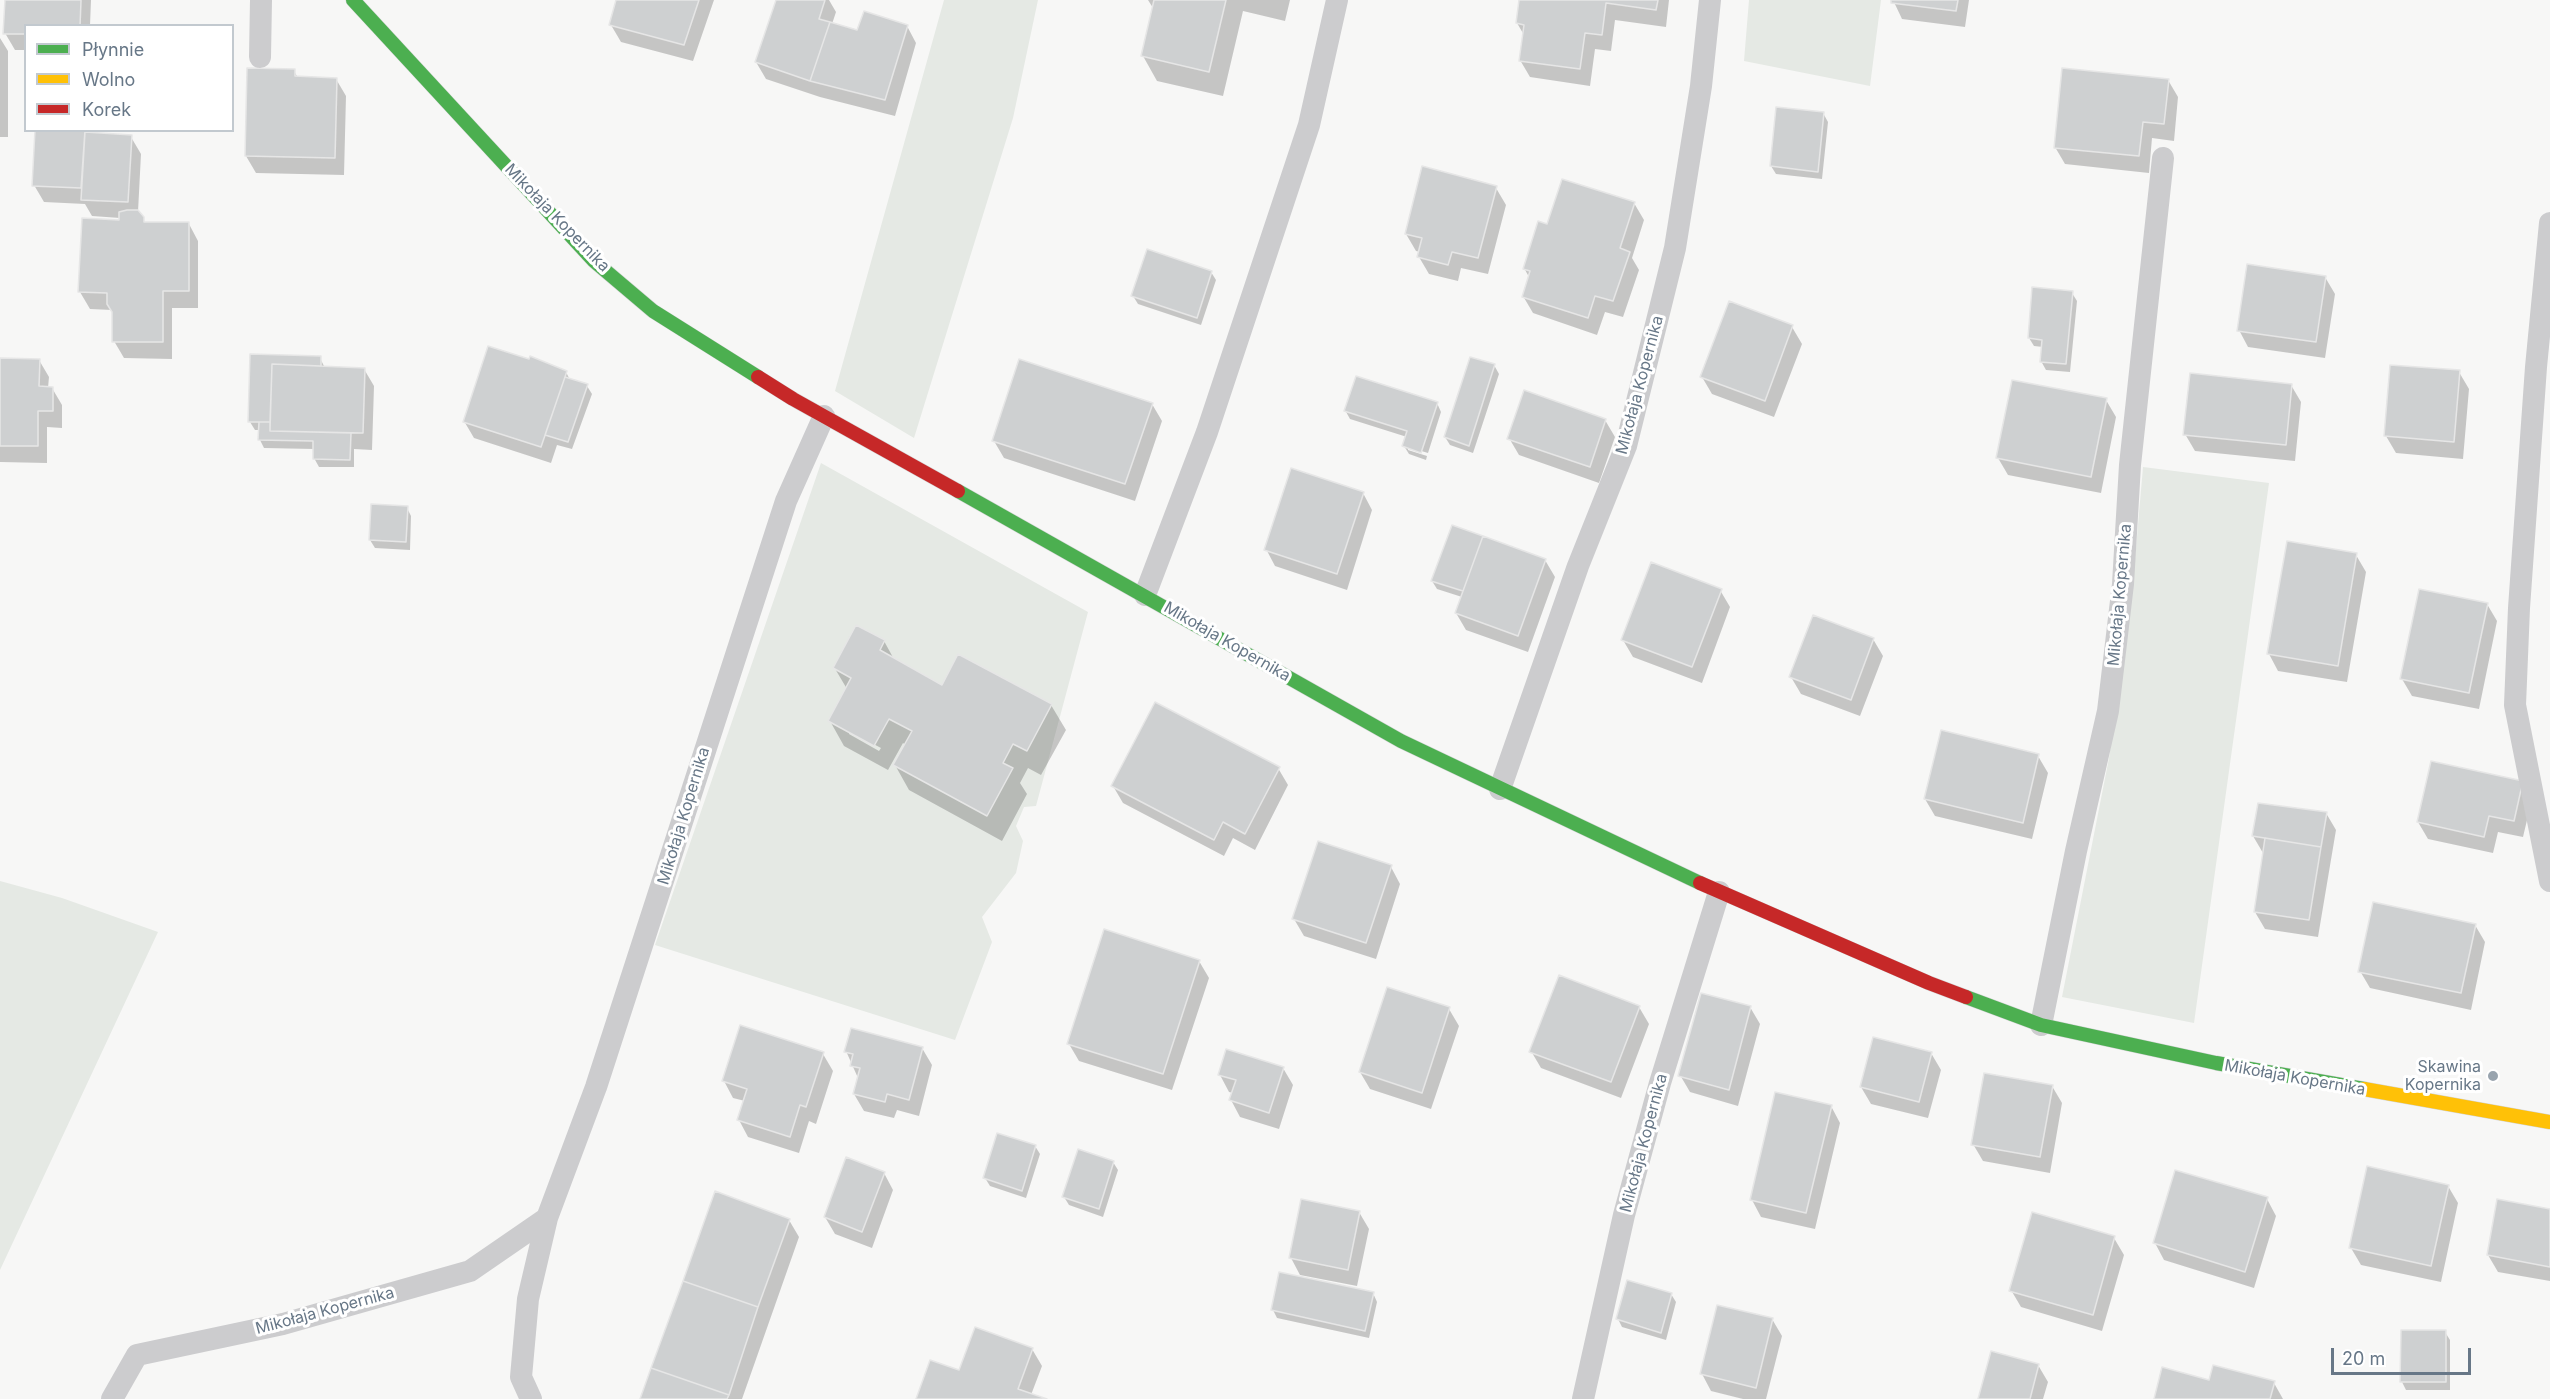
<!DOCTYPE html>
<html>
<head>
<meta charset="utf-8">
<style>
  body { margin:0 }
  #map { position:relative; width:2550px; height:1399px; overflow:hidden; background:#f7f7f6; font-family:Inter,sans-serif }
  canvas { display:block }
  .legend { position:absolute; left:24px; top:24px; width:210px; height:108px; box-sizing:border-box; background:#fff; border:2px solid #c2c9cf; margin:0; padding:8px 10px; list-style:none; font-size:18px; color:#677787 }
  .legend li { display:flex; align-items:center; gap:12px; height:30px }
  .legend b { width:30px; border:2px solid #c2c9cf }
  .scale { position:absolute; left:2331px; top:1348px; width:140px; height:27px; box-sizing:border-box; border:3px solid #677787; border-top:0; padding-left:8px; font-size:18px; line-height:21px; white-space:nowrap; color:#677787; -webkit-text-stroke:4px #fff; paint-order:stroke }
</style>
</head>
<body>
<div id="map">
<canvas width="2550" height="1399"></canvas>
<ul class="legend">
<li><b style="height:8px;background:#4caf50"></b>Płynnie</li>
<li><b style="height:8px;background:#ffc107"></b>Wolno</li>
<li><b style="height:8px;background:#c62828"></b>Korek</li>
</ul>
<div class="scale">20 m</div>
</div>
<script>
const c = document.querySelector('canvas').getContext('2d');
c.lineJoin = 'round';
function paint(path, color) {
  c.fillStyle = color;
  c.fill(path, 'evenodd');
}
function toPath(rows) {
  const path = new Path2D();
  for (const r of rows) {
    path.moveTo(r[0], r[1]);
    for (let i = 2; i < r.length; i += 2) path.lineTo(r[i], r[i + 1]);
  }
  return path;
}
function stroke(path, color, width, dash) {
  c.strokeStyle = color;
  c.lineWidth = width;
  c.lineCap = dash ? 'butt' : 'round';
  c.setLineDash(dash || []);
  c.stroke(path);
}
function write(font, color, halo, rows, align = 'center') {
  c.font = font + ' Inter,sans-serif';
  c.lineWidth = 6;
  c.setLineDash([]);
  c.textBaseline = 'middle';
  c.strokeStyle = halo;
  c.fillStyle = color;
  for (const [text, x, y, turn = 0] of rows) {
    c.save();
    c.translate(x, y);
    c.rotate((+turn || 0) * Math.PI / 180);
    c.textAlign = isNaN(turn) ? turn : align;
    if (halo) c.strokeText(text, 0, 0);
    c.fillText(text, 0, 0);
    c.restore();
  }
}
paint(toPath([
  [944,0,1038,0,1013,118,914,438,835,391],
  [1749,0,1881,0,1870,86,1744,61],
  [821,463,1088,612,1036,806,1024,807,1016,826,1023,841,1016,873,982,917,992,942,955,1040,655,945],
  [2143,467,2269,483,2194,1023,2062,997,2109,758,2133,583],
  [0,881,62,898,158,932,0,1270]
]), '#e5e9e4');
paint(toPath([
  [6,0,91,0,90,26,26,26,26,50,15,50,5,33],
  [617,0,714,0,693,61,621,42,611,25],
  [777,0,829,0,836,12,832,24,858,32,907,26,916,43,895,116,820,97,766,79,756,62],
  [1148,0,1290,0,1285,21,1243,11,1223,96,1157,81,1143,56,1153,8],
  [1520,0,1669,0,1666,27,1615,20,1611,51,1595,49,1590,86,1530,77,1520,60,1524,35,1517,23],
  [1893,0,1969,0,1965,27,1902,19],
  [0,38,8,51,8,137,0,137],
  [294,71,298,78,336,79,346,96,344,175,256,173,246,156],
  [2168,80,2178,97,2174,141,2152,138,2149,173,2065,164,2055,147],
  [1823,113,1828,122,1822,179,1776,174,1771,166],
  [37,130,95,130,95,134,131,137,141,154,138,212,146,224,189,224,198,241,198,308,172,308,172,359,124,358,114,341,114,313,112,310,90,309,80,292,120,218,92,216,85,204,44,202,34,185],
  [1496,188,1506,205,1488,274,1461,268,1458,281,1429,274,1419,257,1420,252,1416,251,1406,234],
  [1634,203,1644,220,1632,258,1639,270,1623,317,1605,312,1597,335,1533,313,1523,296,1529,277,1524,268,1548,226],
  [1211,272,1216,280,1201,325,1138,304,1133,296],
  [2325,277,2335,294,2325,358,2248,347,2239,330],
  [2072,293,2077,301,2070,372,2046,370,2041,361,2043,347,2034,346,2029,338],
  [1792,327,1802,344,1774,417,1712,394,1702,377],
  [252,356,320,358,325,368,364,369,374,386,372,450,354,449,354,467,319,467,314,458,314,449,264,448,260,440,260,430,255,430,250,422],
  [531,357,566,372,570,380,587,386,592,394,572,449,557,445,551,463,474,438,464,421,530,361],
  [0,360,39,360,49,377,48,388,52,388,62,405,62,428,47,427,47,463,0,462],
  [1494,365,1499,374,1473,453,1450,445,1445,437],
  [2459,372,2469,389,2463,459,2396,453,2386,436],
  [2291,385,2301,402,2295,461,2195,451,2185,434],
  [2106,400,2116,417,2101,493,2008,475,1998,458],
  [1437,403,1441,412,1428,453,1408,447,1408,450,1427,456,1426,460,1409,454,1404,446,1407,437,1350,419,1345,410],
  [1152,404,1162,421,1135,501,1004,458,994,441],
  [1605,420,1615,437,1599,483,1519,455,1509,438],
  [1363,493,1372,510,1347,590,1275,566,1266,549],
  [407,508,411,516,410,550,375,548,370,540],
  [2356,555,2366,572,2347,682,2278,671,2269,654],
  [1545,560,1555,577,1528,652,1466,630,1456,613,1462,597,1437,589,1432,581],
  [1720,590,1730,607,1702,683,1633,657,1623,640],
  [2487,604,2497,621,2479,709,2412,696,2402,679],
  [1873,639,1883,656,1860,716,1801,694,1791,677],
  [884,641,895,661,942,687,1051,705,1066,730,1041,775,1028,768,1020,783,1027,794,1002,841,909,790,895,765,906,745,903,743,888,770,844,746,830,721,847,689,834,667],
  [849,731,881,748,879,751,849,734],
  [2038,756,2048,773,2032,839,1935,816,1925,799],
  [1278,768,1288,785,1255,850,1233,838,1224,856,1123,803,1113,786],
  [2522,782,2532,799,2523,837,2498,832,2493,853,2428,839,2418,822],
  [2326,813,2336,830,2318,937,2265,929,2255,912,2263,853,2253,836],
  [1391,867,1400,884,1376,959,1304,936,1294,919],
  [2475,925,2485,942,2471,1010,2370,988,2360,971],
  [1199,961,1209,978,1172,1090,1079,1061,1069,1044],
  [1639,1007,1649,1024,1621,1098,1541,1068,1531,1051],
  [1750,1007,1760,1024,1738,1106,1690,1092,1680,1075],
  [1449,1009,1459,1026,1431,1109,1370,1089,1360,1072],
  [922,1048,932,1065,919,1116,897,1110,894,1118,864,1111,854,1094,858,1078,846,1051],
  [1931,1053,1941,1070,1928,1118,1871,1104,1861,1087],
  [823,1054,833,1071,816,1124,809,1121,799,1153,748,1137,739,1120,745,1101,733,1098,724,1081],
  [1283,1068,1293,1085,1279,1129,1240,1117,1231,1100,1233,1093,1229,1092,1220,1075],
  [2052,1086,2062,1103,2050,1173,1983,1161,1973,1144],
  [1831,1106,1840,1123,1815,1229,1761,1217,1752,1200],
  [1035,1146,1040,1154,1026,1198,990,1186,985,1178],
  [1113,1162,1118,1170,1103,1217,1069,1205,1064,1197],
  [884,1173,893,1190,872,1248,835,1234,825,1217],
  [2448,1186,2458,1203,2441,1282,2361,1265,2351,1248],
  [2267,1199,2276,1216,2254,1288,2164,1260,2155,1243],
  [2550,1210,2550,1281,2498,1272,2488,1255],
  [1359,1212,1369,1229,1357,1286,1300,1275,1291,1258],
  [789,1220,799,1237,742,1399,642,1399],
  [2114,1238,2124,1255,2102,1331,2021,1307,2011,1290],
  [1373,1293,1377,1302,1369,1338,1277,1318,1273,1310],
  [1671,1294,1676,1302,1666,1340,1622,1327,1618,1319],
  [1772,1319,1782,1336,1766,1399,1743,1399,1711,1391,1702,1374],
  [2445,1332,2450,1340,2450,1390,2406,1390,2402,1382],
  [1032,1349,1042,1366,1031,1395,1042,1399,918,1399,960,1372],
  [2038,1365,2048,1382,2043,1399,1980,1399],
  [2210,1382,2274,1383,2283,1399,2155,1399]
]), '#0003');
const building = toPath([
  [5,0,81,0,80,26,26,26,26,34,3,34,5,0],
  [616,0,699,0,684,45,609,25,616,0],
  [776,0,825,0,819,19,830,22,810,81,755,62,776,0],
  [1154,0,1226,0,1209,72,1141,56,1154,0],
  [1519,0,1658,0,1656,10,1606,3,1602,35,1585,33,1580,69,1519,61,1524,25,1516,23,1519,0],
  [1891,0,1958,0,1956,11,1891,3,1891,0],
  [864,11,908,25,885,100,810,81,830,22,857,30,864,11],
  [247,68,295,69,295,76,337,78,335,158,245,156,247,68],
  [2062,68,2169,79,2164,124,2143,122,2139,156,2054,148,2062,68],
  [1776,107,1824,112,1818,172,1770,166,1776,107],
  [35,130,85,130,81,188,32,186,35,130],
  [85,132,132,135,128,202,81,200,85,132],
  [1422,166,1497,186,1478,258,1452,252,1448,265,1417,257,1422,238,1405,234,1422,166],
  [1562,179,1635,202,1620,248,1630,252,1613,301,1595,296,1588,318,1522,297,1530,271,1523,269,1538,221,1547,224,1562,179],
  [127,210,138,210,144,217,144,222,189,222,189,291,163,291,163,342,112,342,112,312,107,304,107,293,78,292,82,218,119,220,119,212,127,210],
  [1147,249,1212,271,1197,318,1131,296,1147,249],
  [2247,264,2326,276,2316,342,2237,331,2247,264],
  [2032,287,2073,291,2066,364,2040,362,2042,340,2028,338,2032,287],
  [1729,301,1793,325,1765,401,1700,377,1729,301],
  [488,346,529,359,530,356,567,371,541,447,463,422,488,346],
  [250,354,321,356,321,366,272,364,270,422,248,422,250,354],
  [1470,357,1495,364,1469,446,1444,437,1470,357],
  [0,358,40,359,39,386,53,387,53,411,38,411,38,446,0,446,0,358],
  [1019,359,1153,403,1125,484,992,441,1019,359],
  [272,364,365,368,363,433,270,431,272,364],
  [2390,365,2460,370,2454,442,2384,436,2390,365],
  [2190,373,2292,384,2286,445,2183,435,2190,373],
  [1356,376,1438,402,1421,453,1402,446,1407,431,1344,411,1356,376],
  [565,377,588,384,568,442,545,435,565,377],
  [2012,380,2107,398,2091,477,1996,458,2012,380],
  [1524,390,1606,419,1590,467,1507,439,1524,390],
  [259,422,270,422,270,431,351,433,350,460,313,459,313,441,258,440,259,422],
  [1291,468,1364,492,1337,574,1264,550,1291,468],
  [371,504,408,506,406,542,369,540,371,504],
  [1452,525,1483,536,1463,591,1431,581,1452,525],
  [1483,536,1546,559,1518,636,1455,613,1483,536],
  [2287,541,2357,553,2338,666,2267,654,2287,541],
  [1651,562,1722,589,1692,667,1621,640,1651,562],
  [2419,589,2488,603,2469,693,2400,679,2419,589],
  [1813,615,1874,638,1851,700,1789,677,1813,615],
  [856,625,885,640,880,650,942,685,958,654,1052,704,1027,751,1013,744,1003,763,1013,768,987,816,893,765,912,731,889,719,874,746,828,721,851,678,833,668,856,625],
  [1155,702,1280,767,1245,834,1223,822,1214,840,1111,786,1155,702],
  [1941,730,2039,754,2023,823,1924,799,1941,730],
  [2431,761,2523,781,2514,821,2489,816,2484,837,2417,822,2431,761],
  [2258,803,2327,812,2321,847,2252,836,2258,803],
  [2265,838,2321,847,2309,920,2254,912,2265,838],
  [1318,841,1392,865,1366,943,1292,919,1318,841],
  [2373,902,2476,924,2461,993,2358,972,2373,902],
  [1104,929,1200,960,1163,1074,1067,1044,1104,929],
  [1559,975,1640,1006,1611,1082,1529,1052,1559,975],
  [1387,987,1450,1007,1422,1093,1359,1072,1387,987],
  [1701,993,1751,1006,1729,1090,1678,1076,1701,993],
  [740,1025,824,1052,806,1107,800,1105,790,1137,737,1120,747,1089,722,1081,740,1025],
  [851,1028,923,1047,909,1100,887,1094,885,1102,853,1094,860,1068,850,1066,853,1054,844,1052,851,1028],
  [1873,1037,1932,1052,1919,1102,1860,1087,1873,1037],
  [1226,1049,1284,1067,1269,1113,1229,1100,1236,1080,1218,1075,1226,1049],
  [1984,1073,2053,1085,2040,1157,1971,1145,1984,1073],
  [1775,1092,1832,1105,1806,1213,1750,1200,1775,1092],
  [997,1133,1036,1145,1022,1191,983,1178,997,1133],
  [1078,1149,1114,1161,1099,1209,1062,1197,1078,1149],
  [846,1157,885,1172,862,1232,824,1217,846,1157],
  [2367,1166,2449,1185,2431,1266,2349,1248,2367,1166],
  [2175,1170,2268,1197,2245,1272,2153,1243,2175,1170],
  [715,1191,790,1219,758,1307,683,1281,715,1191],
  [1301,1199,1360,1211,1348,1270,1289,1258,1301,1199],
  [2497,1199,2550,1209,2550,1267,2487,1255,2497,1199],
  [2032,1212,2115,1236,2093,1315,2009,1291,2032,1212],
  [1279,1272,1374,1292,1365,1331,1271,1310,1279,1272],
  [1627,1280,1672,1293,1661,1333,1616,1319,1627,1280],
  [683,1281,758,1307,729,1395,651,1368,683,1281],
  [1717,1305,1773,1318,1756,1388,1700,1374,1717,1305],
  [975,1327,1033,1348,1018,1389,1047,1399,916,1399,930,1360,959,1370,975,1327],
  [2401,1330,2446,1330,2446,1382,2400,1382,2401,1330],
  [1991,1351,2039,1364,2030,1399,1978,1399,1991,1351],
  [2213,1365,2275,1381,2270,1399,2154,1399,2162,1367,2209,1380,2213,1365],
  [651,1368,729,1395,727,1399,640,1399,651,1368]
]);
paint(building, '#ced0d1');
stroke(building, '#e6e6e6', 1.5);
const fast = toPath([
  [353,0,594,261,653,311,758,377],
  [958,491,1401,741,1700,883],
  [1966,997,2041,1025,2216,1063,2364,1089]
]);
const slow = toPath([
  [2364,1089,2550,1122]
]);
const jam = toPath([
  [758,377,793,399,958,491],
  [1700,883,1929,983,1966,997]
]);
stroke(fast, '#d4d5d6', 15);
stroke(slow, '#d4d5d6', 15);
stroke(jam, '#d4d5d6', 15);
stroke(toPath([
  [260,57,261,0],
  [2550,223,2536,367,2519,608,2515,705,2550,881],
  [1145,595,1207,432,1309,125,1337,0],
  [1500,789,1578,566,1626,446,1675,248,1701,86,1710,0],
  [2041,1025,2076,851,2108,711,2123,584,2130,465,2163,158],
  [112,1399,137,1355,283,1324,470,1271,547,1218,596,1087,786,501,824,416],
  [531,1399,521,1377,528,1299,547,1218],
  [1583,1399,1624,1215,1660,1083,1719,892]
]), '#ccccce', 22);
stroke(fast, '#4caf50', 14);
stroke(slow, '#ffc107', 14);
stroke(jam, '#c62828', 14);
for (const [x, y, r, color] of [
  [2493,1076,6,"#99a4ae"]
]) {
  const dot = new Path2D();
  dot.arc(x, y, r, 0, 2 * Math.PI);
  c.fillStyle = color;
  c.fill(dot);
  stroke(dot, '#fff', 2);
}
write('16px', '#677787', '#fff', [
  ["Mikołaja Kopernika",557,218,46],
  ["Mikołaja Kopernika",1640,385,-75],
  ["Mikołaja Kopernika",2120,595,-85],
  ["Mikołaja Kopernika",1227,642,30],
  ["Mikołaja Kopernika",684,816,-73],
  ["Mikołaja Kopernika",2295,1078,10],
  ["Mikołaja Kopernika",1644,1143,-75],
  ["Mikołaja Kopernika",325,1311,-15]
]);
write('16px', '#677787', '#fff', [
  ["Skawina",2481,1067],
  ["Kopernika",2481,1085]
], 'right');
</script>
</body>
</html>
